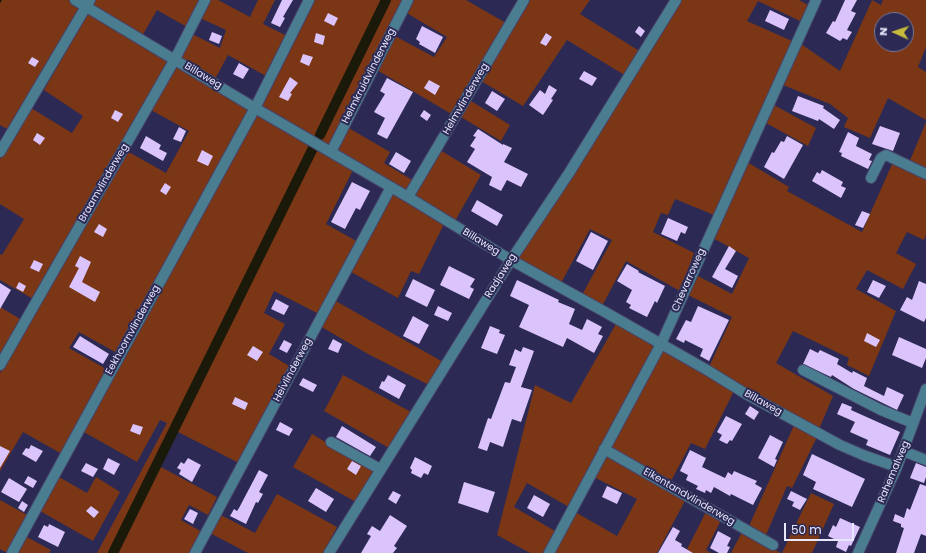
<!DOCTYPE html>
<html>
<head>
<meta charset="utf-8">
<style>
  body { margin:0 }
  #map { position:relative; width:926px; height:553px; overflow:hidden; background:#2c2a54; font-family:Poppins,sans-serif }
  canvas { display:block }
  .north { position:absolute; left:874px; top:12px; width:40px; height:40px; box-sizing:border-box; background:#2c2a54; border:1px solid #777698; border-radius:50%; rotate:273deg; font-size:11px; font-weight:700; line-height:16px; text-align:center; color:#e7e8fe }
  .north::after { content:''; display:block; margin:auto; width:14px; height:18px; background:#c8bb3b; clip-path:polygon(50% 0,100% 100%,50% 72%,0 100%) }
  .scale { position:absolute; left:784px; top:523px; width:70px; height:18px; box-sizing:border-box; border:2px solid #e7e8fe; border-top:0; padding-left:5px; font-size:12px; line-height:14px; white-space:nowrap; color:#e7e8fe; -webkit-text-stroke:3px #2c2a54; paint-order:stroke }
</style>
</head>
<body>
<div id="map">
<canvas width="926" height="553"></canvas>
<div class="north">N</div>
<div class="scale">50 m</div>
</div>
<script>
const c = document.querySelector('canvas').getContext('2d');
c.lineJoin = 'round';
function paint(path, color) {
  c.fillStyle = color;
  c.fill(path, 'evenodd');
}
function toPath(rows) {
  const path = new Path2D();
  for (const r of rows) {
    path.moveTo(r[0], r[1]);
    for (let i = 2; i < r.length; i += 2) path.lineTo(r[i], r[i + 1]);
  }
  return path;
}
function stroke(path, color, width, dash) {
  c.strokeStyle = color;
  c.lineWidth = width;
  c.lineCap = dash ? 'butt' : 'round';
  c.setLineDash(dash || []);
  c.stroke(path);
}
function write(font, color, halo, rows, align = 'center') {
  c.font = font + ' Poppins,sans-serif';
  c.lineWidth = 4;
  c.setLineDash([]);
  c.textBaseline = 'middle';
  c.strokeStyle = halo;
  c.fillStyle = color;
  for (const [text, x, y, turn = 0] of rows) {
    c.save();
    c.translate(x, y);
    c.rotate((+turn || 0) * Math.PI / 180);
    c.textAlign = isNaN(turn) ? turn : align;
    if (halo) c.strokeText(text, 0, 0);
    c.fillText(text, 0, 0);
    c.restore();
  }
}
paint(toPath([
  [0,0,68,0,82,8,9,130,0,125],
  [93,0,200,0,187,27,157,10,142,36,90,5],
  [209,0,218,0,250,17,258,0,275,0,263,24,287,36,266,76,228,55,215,79,179,58,192,34,220,48,226,30,200,18],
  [312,0,403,0,328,146,259,106],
  [412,0,466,0,506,23,453,115,377,70,395,36,434,57,447,37,405,12],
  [528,0,590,0,580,14,641,52,626,76,567,40,523,106,481,81],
  [681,0,799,0,808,5,800,21,758,1,747,21,792,41,714,215,675,199,668,215,661,213,653,232,694,253,680,291,626,261,602,306,582,295,612,240,590,229,561,283,516,258],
  [872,0,881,5,883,0,926,0,926,47,918,67,926,72,926,120,888,98,870,138,844,127,848,118,830,104,783,85,801,44,840,71],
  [882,20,906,20,906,44,882,44],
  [89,12,172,61,35,300,0,280,0,254,2,255,24,219,0,204,0,159,31,108,72,133,83,116,44,90],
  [177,63,250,109,117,353,79,332,69,348,108,370,62,454,23,432,0,471,0,373,127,151,166,173,189,131,151,110],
  [471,101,510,125,501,141,461,117],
  [774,105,816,128,808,146,766,123],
  [255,113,353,170,326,224,358,242,319,314,274,291,264,313,285,324,269,354,291,367,239,463,174,430,157,465,217,497,208,515,189,505,181,520,202,532,191,553,97,553,167,423,160,420,137,462,82,431],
  [926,122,926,171,909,163],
  [347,127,390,152,384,163,412,180,406,192,335,150],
  [440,150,481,175,455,221,412,196],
  [747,162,789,187,787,191,862,232,893,162,926,179,926,235,924,240,907,232,896,253,916,264,903,289,867,270,856,289,896,311,869,376,847,365,849,358,793,331,776,363,833,396,819,429,742,387,709,367,732,317,688,295,698,276,732,294,749,258,713,238],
  [393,193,444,224,419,274,411,271,398,298,351,272],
  [334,300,443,362,429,385,368,354,320,326],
  [0,307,22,320,2,354,0,353],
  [616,324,655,345,569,507,527,483,514,507,555,531,543,553,530,553,497,535,535,385,571,403],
  [662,348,734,391,705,449,691,443,671,481,610,448],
  [343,375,411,412,389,448,324,411],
  [795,423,817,437,792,488,787,486,766,535,749,526],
  [312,434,375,471,356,502,293,467],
  [605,454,686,499,657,553,554,553,575,512,617,536,637,499,594,477],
  [59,477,87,493,96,477,120,492,93,541,40,511],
  [811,493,834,504,812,553,782,553],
  [277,494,337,527,323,553,248,553,210,533,219,514,255,533],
  [0,500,29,516,7,553,0,549],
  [706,512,721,520,706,550,711,553,685,553],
  [742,532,781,553,731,553],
  [25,536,51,550,49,553,16,553]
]), '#7a3615');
stroke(toPath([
  [0,1,0,0]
]), '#1a190a', 3);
stroke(toPath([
  [320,135,386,0],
  [113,553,313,148]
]), '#1a190a', 10);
paint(toPath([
  [282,0,293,0,283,17,285,18,280,27,271,23],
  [845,0,857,0,851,11,856,13,847,30,852,32,847,40,843,38,840,41,826,33,833,21,835,22],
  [770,10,789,19,784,30,765,21],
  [328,13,338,18,334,26,324,21],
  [422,26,443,37,435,53,419,44,420,42,416,39],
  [639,26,645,31,641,37,635,32],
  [212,32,222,36,219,44,209,40],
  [316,33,325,36,323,45,314,42],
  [546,33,552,37,546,46,540,43],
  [303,54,313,57,309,66,300,62],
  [32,57,39,61,35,67,28,63],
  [239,63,249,69,243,79,233,74],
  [584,71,597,78,592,86,579,79],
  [290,77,298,83,290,93,292,94,288,101,279,97],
  [387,78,413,92,387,139,377,134,385,118,374,112,385,94,380,91],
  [429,80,440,86,435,95,424,88],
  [549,85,557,90,551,99,553,100,543,115,529,105,540,90,545,94],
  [492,91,505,99,497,111,485,103],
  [798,96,824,106,823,108,840,120,834,129,819,119,818,121,792,111],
  [115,110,123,114,118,122,111,118],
  [424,110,431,115,427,121,420,116],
  [880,126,900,133,893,151,872,144],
  [179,127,186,131,181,142,173,139],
  [478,129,503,145,503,144,512,148,504,162,528,174,521,187,507,180,501,191,489,185,492,177,467,162,475,149,470,146,476,137,473,136],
  [848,132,859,138,856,146,872,154,869,160,872,161,868,169,841,156,842,153,839,152],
  [37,133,45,138,40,145,33,140],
  [146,136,161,145,159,149,167,153,163,161,140,148],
  [787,136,803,145,784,179,764,167,772,152,774,153,781,141,784,142],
  [202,150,213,156,208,166,197,161],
  [396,152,411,161,404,173,389,164],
  [822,170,843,182,841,186,846,188,841,198,812,181,817,172,820,174],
  [352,182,370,191,360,210,356,208,345,229,331,222],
  [165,183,171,187,166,195,160,191],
  [477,200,503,215,497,226,471,211],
  [862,211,870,214,863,228,855,225],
  [668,218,688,227,685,234,681,232,677,241,661,234],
  [99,224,107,229,103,237,94,232],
  [591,232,608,241,593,270,576,261],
  [729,246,736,251,725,269,738,276,732,288,712,277],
  [80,256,91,262,82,282,100,292,95,302,69,287,79,268,75,266],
  [34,260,43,264,39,272,30,268],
  [627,264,639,271,638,272,665,286,657,303,655,301,647,317,629,308,631,305,626,302,632,290,617,281],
  [449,266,475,279,470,287,474,289,469,299,440,285],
  [413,279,435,290,427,307,405,296],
  [517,280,559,300,558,302,575,309,569,324,582,330,587,319,602,327,598,334,603,336,594,353,567,338,563,347,519,327,529,305,510,296],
  [873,280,886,286,879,298,867,292],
  [919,281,926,284,926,318,924,322,900,310,907,297,912,300],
  [19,282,26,286,23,292,16,288],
  [0,283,11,290,0,309],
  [276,299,289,306,284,315,271,309],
  [438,306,452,313,448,321,434,315],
  [698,306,729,320,709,361,700,356,703,349,685,340,684,343,676,339,686,320,691,322],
  [413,316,429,325,419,344,403,336],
  [490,326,500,330,499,333,505,335,497,354,481,348],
  [867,333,880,340,876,347,864,341],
  [80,336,109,354,103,364,73,347],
  [899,337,926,349,926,358,922,368,892,355],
  [333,339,342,344,338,353,328,349],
  [284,340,292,344,287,353,279,349],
  [253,346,263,352,257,361,247,355],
  [523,347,534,351,521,387,532,390,521,422,512,419,503,447,490,442,487,451,478,448,488,418,491,419,505,382,510,383,516,367,509,365,515,349,521,352],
  [810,349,818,353,820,350,839,359,837,364,852,373,853,371,867,378,864,386,884,396,887,387,904,395,897,410,854,389,832,375,831,377,803,364],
  [388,375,406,385,399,399,379,388,382,381,384,382],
  [303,378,317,385,313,392,299,385],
  [235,397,248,403,245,410,232,404],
  [842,403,852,407,851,410,900,432,890,455,866,445,868,440,850,432,855,422,837,414],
  [750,406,759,412,754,420,745,414],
  [726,416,742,424,732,441,730,440,727,444,719,440,722,435,717,432],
  [280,422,293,429,289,436,276,430],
  [133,424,143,427,140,435,130,431],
  [342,426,376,447,370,456,336,437],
  [770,435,783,442,775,459,777,460,774,467,758,458],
  [31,445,43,451,36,462,22,454,26,448,29,449],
  [0,446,10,451,0,468],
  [690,450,706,458,702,467,725,478,728,472,732,475,734,471,757,481,755,484,762,488,753,505,731,494,730,496,714,487,711,493,706,490,705,493,696,489,698,486,686,480,688,475,680,471],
  [812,454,865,479,852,507,813,489,816,482,803,475],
  [415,457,432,466,428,475,424,473,421,478,411,473,412,470,410,468],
  [108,458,120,464,114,475,103,469],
  [188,458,201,465,192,482,179,474,181,470,177,468,181,462,184,464],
  [352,461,361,466,356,475,347,469],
  [86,463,98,469,93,477,81,471],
  [916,463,926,467,926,477,924,483,910,478],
  [259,470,268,475,259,492,263,494,258,503,256,502,246,524,230,516,234,509,237,511,239,508],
  [28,476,37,481,33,488,24,483],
  [9,478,27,489,19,502,1,492],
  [464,482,495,492,488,513,458,503],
  [920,484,926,486,926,536,921,534,914,553,896,553,904,528,901,527,901,524,893,521,895,514,904,518,907,508,910,510],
  [607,486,622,493,617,504,602,497],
  [316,488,334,499,326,512,308,501],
  [393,491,401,495,396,504,388,499],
  [791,491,807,499,800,510,792,506,794,502,787,499],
  [534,495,550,504,543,517,527,508],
  [22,501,28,505,24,512,18,508],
  [91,506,99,512,94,518,86,511],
  [190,509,198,513,193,524,184,519],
  [390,515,407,526,394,546,397,548,393,553,361,553,371,536,367,534,372,526,380,531],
  [840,518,860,527,851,546,849,545,846,552,836,547,838,541,828,536,833,525,836,527],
  [49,524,65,532,58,547,38,537,44,525,48,527],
  [673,527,680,531,675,540,682,544,681,546,693,553,658,553],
  [718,531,731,538,727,546,730,547,727,553,719,553,710,548]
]), '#dbc4fc');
const minor = toPath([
  [75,0,255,108,408,197,511,260,605,312,707,370,746,394,840,445,863,455,897,467],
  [0,152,90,0],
  [331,152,408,0],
  [871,178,881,158,886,155,926,174],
  [408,197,524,0],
  [0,365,175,59,205,0],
  [803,370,881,410,913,423],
  [331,442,380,469],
  [604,449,773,545],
  [903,451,926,460],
  [12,553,255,108,309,0],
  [195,553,391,187],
  [329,553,511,260,569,173,676,0],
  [549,553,661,344,816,0],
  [858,553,897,467,926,389]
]);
stroke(minor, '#46456c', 12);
stroke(minor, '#4b7d90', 10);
write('10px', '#e7e8fe', '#2c2a54', [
  ["Billaweg",203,76,31],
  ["Helmkruidvlinderweg",369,76,-63],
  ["Helmvlinderweg",466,99,-60],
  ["Braamvlinderweg",104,183,-60],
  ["Billaweg",481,242,32],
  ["Radjaweg",501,276,-58],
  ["Chevarroweg",689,280,-66],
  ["Eekhoornvlinderweg",133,330,-61],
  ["Heivlinderweg",293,370,-62],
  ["Billaweg",763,403,29],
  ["Rahemalweg",894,472,-67],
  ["Eikentandvlinderweg",689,497,30]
]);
</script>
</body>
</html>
